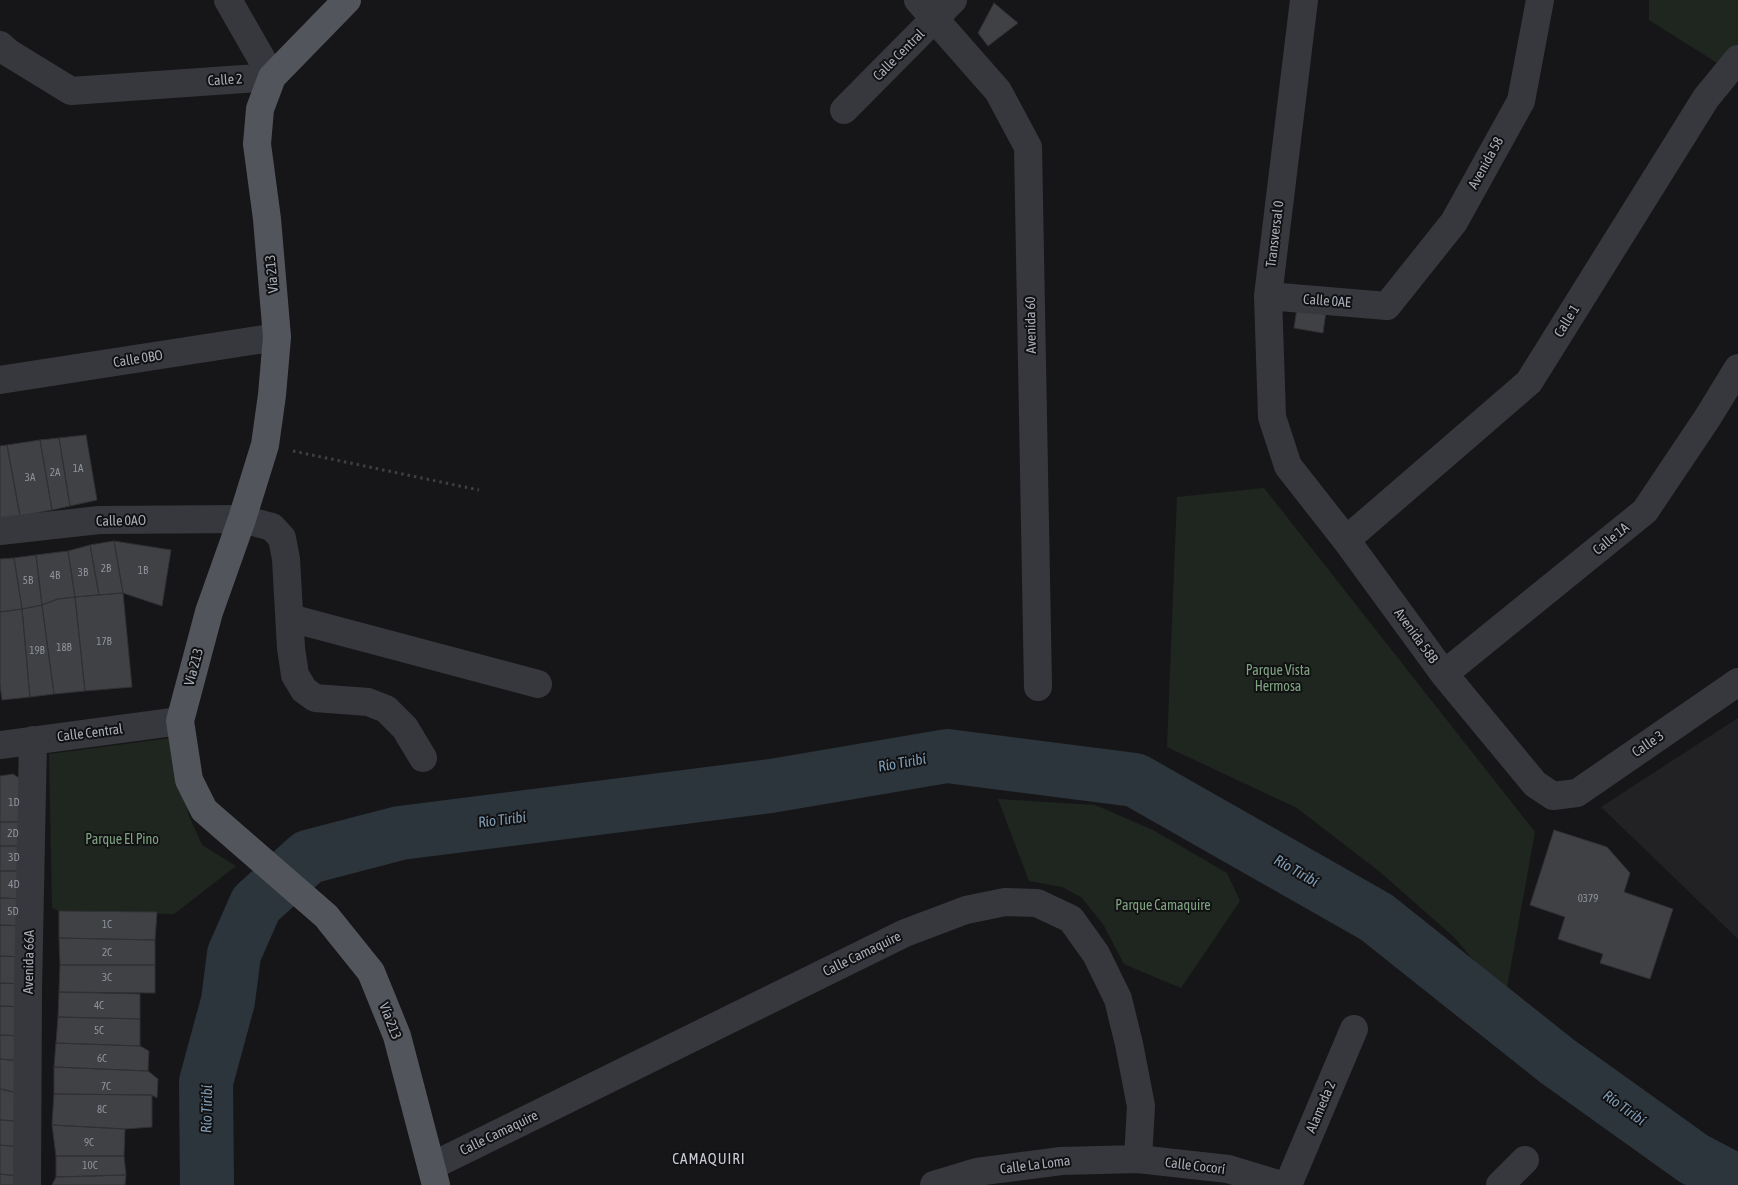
<!DOCTYPE html>
<html>
<head>
<meta charset="utf-8">
<style>
  body { margin:0 }
  canvas { display:block; background:#161618 }
</style>
</head>
<body>
<canvas width="1738" height="1185"></canvas>
<script>
const c = document.querySelector('canvas').getContext('2d');
c.lineJoin = 'round';
function paint(path, color) {
  c.fillStyle = color;
  c.fill(path, 'evenodd');
}
function toPath(rows) {
  const path = new Path2D();
  for (const r of rows) {
    path.moveTo(r[0], r[1]);
    for (let i = 2; i < r.length; i += 2) path.lineTo(r[i], r[i + 1]);
  }
  return path;
}
function stroke(path, color, width, dash) {
  c.strokeStyle = color;
  c.lineWidth = width;
  c.lineCap = dash ? 'butt' : 'round';
  c.setLineDash(dash || []);
  c.stroke(path);
}
function write(font, color, halo, rows, align = 'center') {
  c.font = font + ' "Asap Condensed",sans-serif';
  c.lineWidth = 4;
  c.setLineDash([]);
  c.textBaseline = 'middle';
  c.strokeStyle = halo;
  c.fillStyle = color;
  for (const [text, x, y, turn = 0] of rows) {
    c.save();
    c.translate(x, y);
    c.rotate((+turn || 0) * Math.PI / 180);
    c.textAlign = isNaN(turn) ? turn : align;
    if (halo) c.strokeText(text, 0, 0);
    c.fillText(text, 0, 0);
    c.restore();
  }
}
paint(toPath([
  [1738,718,1738,939,1601,807]
]), '#222225');
paint(toPath([
  [1649,0,1738,0,1738,47,1722,66,1649,20],
  [1264,488,1535,832,1505,998,1455,938,1380,872,1297,808,1167,747,1177,497],
  [171,738,189,816,202,845,236,866,174,914,59,911,52,908,49,754],
  [998,799,1095,805,1153,830,1227,873,1240,901,1181,988,1124,964,1103,924,1081,897,1062,887,1029,881]
]), '#1e261f');
stroke(toPath([
  [207,1185,206,1082,228,1001,234,954,256,904,308,857,400,833,771,786,947,756,1135,780,1376,917,1557,1061,1694,1159,1738,1182]
]), '#2c353c', 54);
const building = toPath([
  [994,3,1018,23,988,46,978,33,994,3],
  [1298,302,1327,304,1323,333,1294,328,1298,302],
  [86,435,97,500,70,506,59,438,86,435],
  [59,438,70,506,52,510,40,440,59,438],
  [40,440,52,510,20,516,7,445,40,440],
  [7,445,20,516,0,518,0,446,7,445],
  [114,541,171,550,162,606,123,593,114,541],
  [114,541,123,593,99,595,90,545,114,541],
  [90,545,99,595,75,597,68,551,90,545],
  [68,551,75,597,58,599,42,605,36,555,68,551],
  [36,555,42,605,22,609,14,558,36,555],
  [14,558,22,609,0,612,0,559,14,558],
  [123,593,132,687,85,691,75,597,123,593],
  [75,597,85,691,54,694,42,605,58,599,75,597],
  [42,605,54,694,30,697,22,609,42,605],
  [22,609,30,697,2,700,0,685,0,612,22,609],
  [13,774,28,784,26,822,0,822,0,776,13,774],
  [0,822,26,822,27,846,0,846,0,822],
  [1554,830,1607,847,1630,873,1624,892,1673,909,1650,979,1600,963,1603,954,1558,939,1565,917,1530,905,1554,830],
  [0,846,27,846,28,871,0,871,0,846],
  [0,871,28,871,27,899,0,898,0,871],
  [0,898,27,899,26,926,0,925,0,898],
  [59,911,157,912,155,940,59,938,59,911],
  [0,925,26,926,24,957,0,956,0,925],
  [59,938,155,940,155,965,60,965,59,938],
  [0,956,24,957,24,984,0,983,0,956],
  [60,965,155,965,155,993,59,992,60,965],
  [0,983,24,984,23,1007,0,1006,0,983],
  [59,992,140,994,140,1019,58,1017,59,992],
  [0,1006,23,1007,22,1036,0,1035,0,1006],
  [58,1017,140,1019,140,1046,56,1043,58,1017],
  [0,1035,22,1036,21,1061,0,1059,0,1035],
  [56,1043,140,1046,149,1051,148,1071,54,1067,56,1043],
  [0,1059,21,1061,19,1093,0,1089,0,1059],
  [54,1067,148,1071,158,1079,157,1098,152,1095,54,1094,54,1067],
  [0,1089,19,1093,17,1121,0,1120,0,1089],
  [54,1094,152,1095,152,1127,125,1129,52,1125,54,1094],
  [0,1120,17,1121,21,1147,0,1145,0,1120],
  [52,1125,125,1129,124,1156,56,1156,52,1125],
  [0,1145,21,1147,18,1176,0,1174,0,1145],
  [56,1156,124,1156,126,1175,56,1177,56,1156],
  [0,1174,18,1176,17,1185,0,1185,0,1174],
  [126,1175,125,1185,52,1185,56,1177,126,1175]
]);
paint(building, '#404145');
stroke(building, '#303034', 1);
stroke(toPath([
  [293,451,479,490]
]), '#3d3f44', 3, [2.5, 4]);
stroke(toPath([
  [918,0,998,91,1028,147,1038,687],
  [1304,0,1268,296,1272,417,1288,466,1346,540,1444,674,1535,784,1553,796,1577,793,1738,682],
  [0,45,9,53,71,91,272,77,228,0],
  [844,110,953,0],
  [1268,296,1387,306,1454,222,1521,101,1540,0],
  [0,380,277,337],
  [0,531,99,520,242,519,272,527,282,538,286,559,291,648,295,675,304,690,315,698,368,702,386,709,405,728,423,758],
  [1346,540,1529,382,1706,98,1738,59],
  [290,618,538,684],
  [1444,674,1645,511,1708,417,1738,368],
  [0,745,180,721],
  [432,1166,905,933,966,910,1005,902,1037,903,1071,919,1096,954,1118,999,1129,1044,1141,1106,1138,1159],
  [27,1185,28,989,33,740],
  [934,1185,977,1172,1061,1161,1138,1159,1228,1169,1281,1185],
  [1288,1185,1354,1029],
  [1500,1185,1525,1160]
]), '#37383d', 28);
stroke(toPath([
  [347,0,272,77,260,109,257,144,267,219,277,337,272,395,265,445,242,519,209,612,180,721,189,780,204,810,326,916,371,972,397,1036,436,1185]
]), '#53555c', 28);
write('11px', '#8e929b', null, [
  ["1A",78,469],
  ["2A",55,473],
  ["3A",30,478],
  ["2B",106,569],
  ["1B",143,571],
  ["3B",83,573],
  ["4B",55,576],
  ["5B",28,581],
  ["17B",104,642],
  ["18B",64,648],
  ["19B",37,651],
  ["1D",14,803],
  ["2D",13,834],
  ["3D",14,858],
  ["4D",14,885],
  ["0379",1588,899],
  ["5D",13,912],
  ["1C",107,925],
  ["2C",107,953],
  ["3C",107,978],
  ["4C",99,1006],
  ["5C",99,1031],
  ["6C",102,1059],
  ["7C",106,1087],
  ["8C",102,1110],
  ["9C",89,1143],
  ["10C",90,1166]
]);
write('14px', '#a8adb8', '#111113', [
  ["Calle Central",899,55,-45],
  ["Calle 2",225,80,-4],
  ["Avenida 58",1486,163,-61],
  ["Transversal 0",1275,234,-83],
  ["Vía 213",272,274,-95],
  ["Calle 0AE",1327,301,4],
  ["Calle 1",1567,321,-58],
  ["Avenida 60",1031,325,-91],
  ["Calle 0BO",138,359,-9],
  ["Calle 0AO",121,521,-1],
  ["Calle 1A",1611,539,-39],
  ["Avenida 58B",1416,636,54],
  ["Vía 213",194,667,-75],
  ["Calle Central",90,733,-7],
  ["Calle 3",1648,744,-34],
  ["Calle Camaquire",862,954,-26],
  ["Avenida 66A",29,962,-89],
  ["Vía 213",390,1021,69],
  ["Alameda 2",1321,1107,-67],
  ["Calle Camaquire",499,1133,-26],
  ["Calle La Loma",1035,1165,-7],
  ["Calle Cocorí",1195,1166,7]
]);
write('14px', '#7fa381', '#111113', [
  ["Parque Vista",1278,671],
  ["Hermosa",1278,687],
  ["Parque El Pino",122,840],
  ["Parque Camaquire",1163,906]
]);
write('italic 15px', '#7f9bb3', '#111113', [
  ["Río Tiribí",902,763,-10],
  ["Río Tiribí",502,820,-7],
  ["Río Tiribí",1296,871,30],
  ["Río Tiribí",1624,1108,36],
  ["Río Tiribí",207,1109,-89]
]);
c.letterSpacing = '1px';
write('15px', '#c9ccd4', '#111113', [
  ["CAMAQUIRI",709,1159]
]);
c.letterSpacing = '0px';
</script>
</body>
</html>
